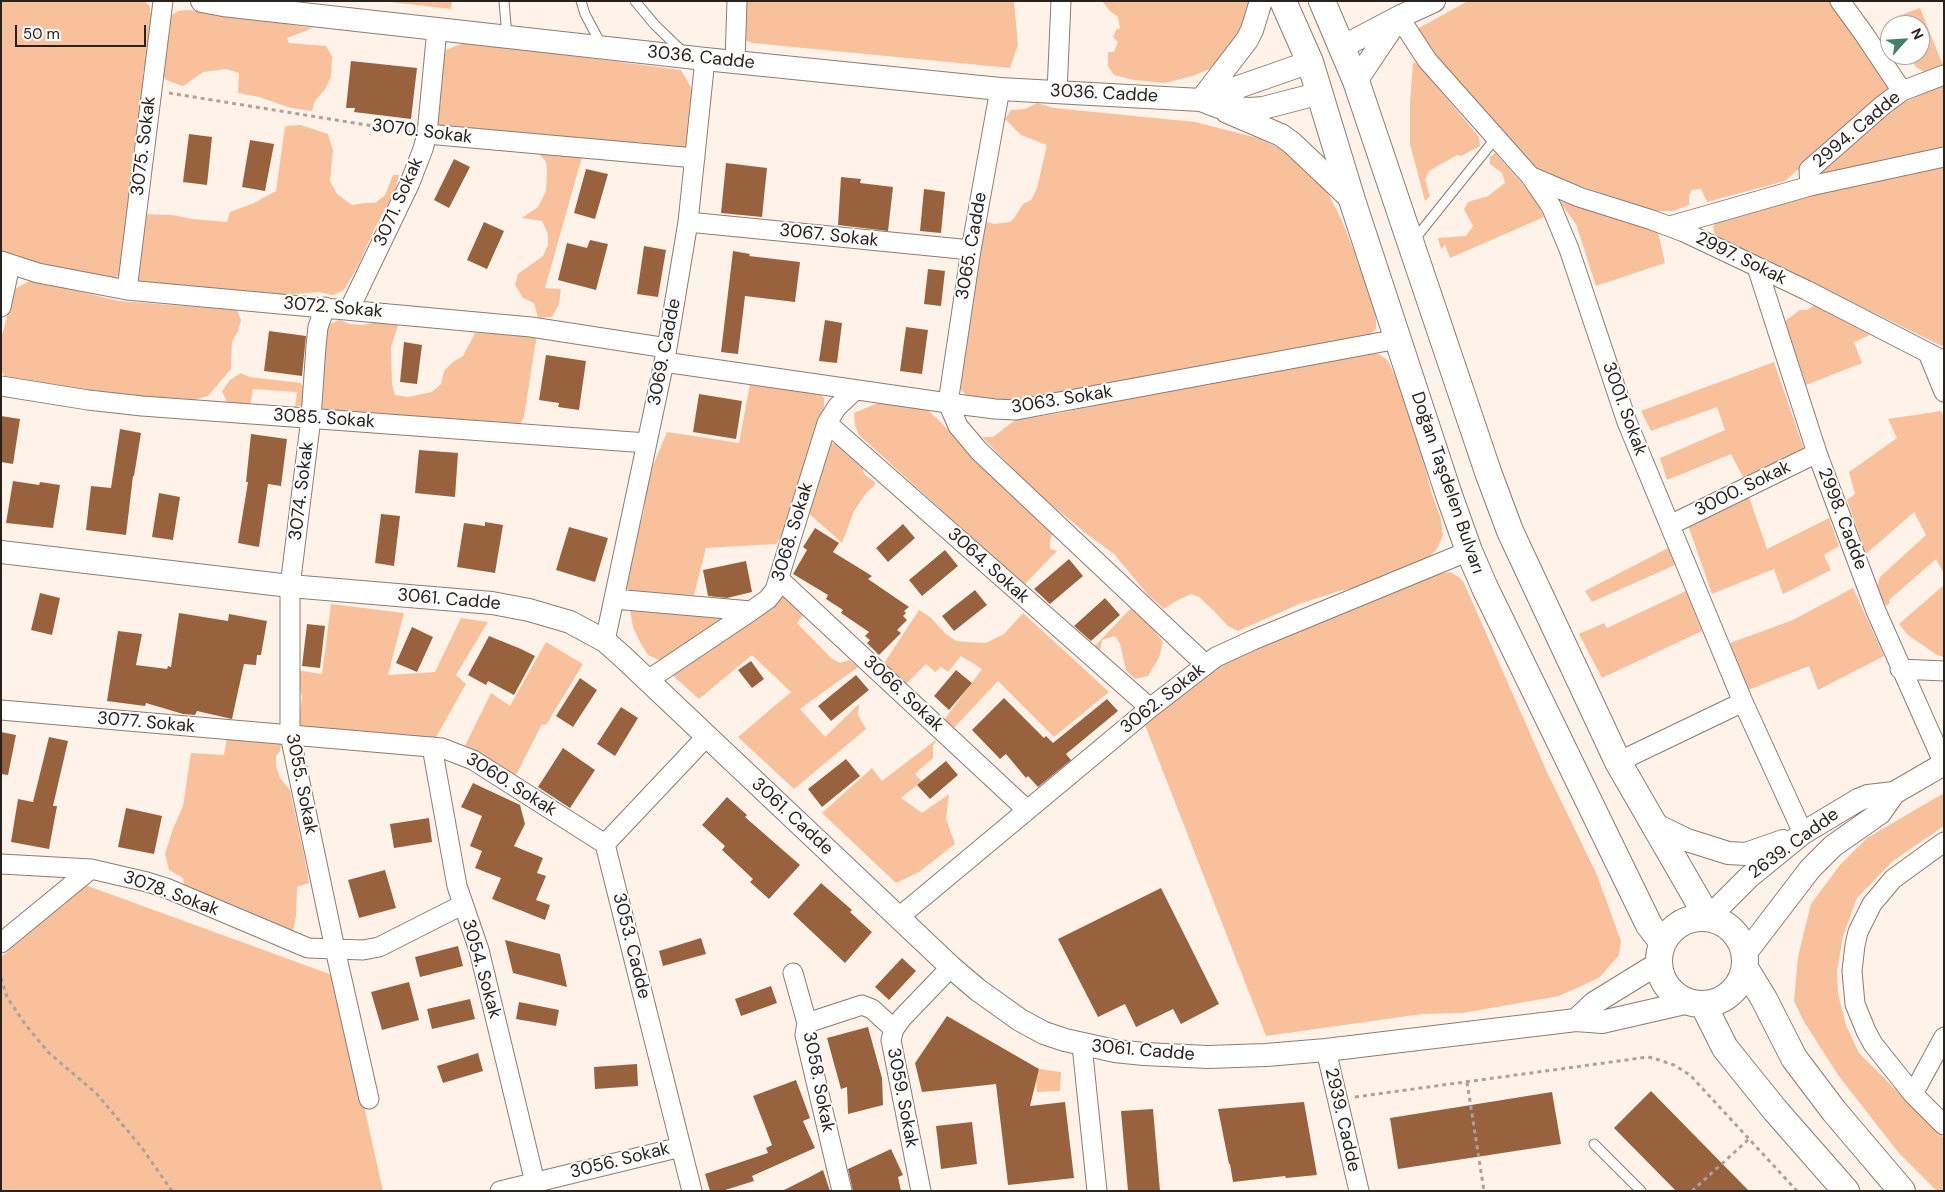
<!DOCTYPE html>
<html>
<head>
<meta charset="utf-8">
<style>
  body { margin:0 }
  #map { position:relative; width:1945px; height:1192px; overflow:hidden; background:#fff2e9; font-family:"DM Sans",sans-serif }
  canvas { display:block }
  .frame { position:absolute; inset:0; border:2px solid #28221f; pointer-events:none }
  .north { position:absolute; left:1880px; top:15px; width:50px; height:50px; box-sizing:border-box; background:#fff; border:1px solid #a9a7a5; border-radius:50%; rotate:64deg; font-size:14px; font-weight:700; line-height:20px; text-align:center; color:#28221f }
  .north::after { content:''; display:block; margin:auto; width:18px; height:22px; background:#41806d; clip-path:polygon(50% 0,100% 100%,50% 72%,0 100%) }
  .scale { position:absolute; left:15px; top:25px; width:131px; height:22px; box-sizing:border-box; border:2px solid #28221f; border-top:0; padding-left:6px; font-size:15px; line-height:18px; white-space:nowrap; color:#28221f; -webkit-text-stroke:4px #fff; paint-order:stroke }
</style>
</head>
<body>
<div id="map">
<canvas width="1945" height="1192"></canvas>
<div class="frame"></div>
<div class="north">N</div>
<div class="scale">50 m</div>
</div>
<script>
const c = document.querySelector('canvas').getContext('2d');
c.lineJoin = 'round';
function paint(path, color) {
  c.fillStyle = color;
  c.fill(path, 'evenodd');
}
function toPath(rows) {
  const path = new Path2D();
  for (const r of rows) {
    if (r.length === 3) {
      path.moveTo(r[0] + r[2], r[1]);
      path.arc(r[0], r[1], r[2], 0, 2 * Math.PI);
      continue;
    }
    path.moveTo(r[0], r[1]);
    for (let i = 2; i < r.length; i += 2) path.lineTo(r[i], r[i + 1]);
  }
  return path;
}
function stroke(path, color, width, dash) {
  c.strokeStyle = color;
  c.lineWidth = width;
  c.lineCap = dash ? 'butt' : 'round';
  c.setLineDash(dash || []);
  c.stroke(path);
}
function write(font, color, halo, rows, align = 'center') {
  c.font = font + ' "DM Sans",sans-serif';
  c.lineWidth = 4;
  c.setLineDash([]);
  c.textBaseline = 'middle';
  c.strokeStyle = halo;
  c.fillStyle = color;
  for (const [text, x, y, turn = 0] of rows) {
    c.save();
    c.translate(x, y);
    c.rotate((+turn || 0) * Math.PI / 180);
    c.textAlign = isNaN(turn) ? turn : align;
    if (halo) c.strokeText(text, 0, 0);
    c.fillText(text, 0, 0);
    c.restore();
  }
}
paint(toPath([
  [1,1,144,1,150,6,150,12,153,17,149,54,143,72,142,110,133,152,132,177,121,273,114,279,59,268,1,252],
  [382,1,452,1,451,9],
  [745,1,1014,1,1018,45,1010,68,752,43,745,40,743,32],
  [1102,1,1251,1,1245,30,1214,67,1193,76,1165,83,1134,80,1114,75,1108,66,1108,52,1114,52,1118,42,1113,37,1116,30,1120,28,1118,17,1110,11],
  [1468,1,1833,1,1890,89,1785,181,1707,202,1701,189,1692,190,1689,195,1689,205,1673,211,1654,211,1569,182,1552,178,1538,170,1522,156,1448,73,1417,29],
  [1920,8,1944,68,1926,73,1916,67,1909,55,1920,55,1920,25,1901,25,1898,16],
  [189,10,313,28,287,38,289,43,326,46,332,56,331,77,326,88,315,101,312,111,291,108,259,97,238,93,239,73,226,69,203,72,183,86,166,80,158,69,170,16,178,11],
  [466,42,681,70,692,89,686,148,437,127,442,60,446,50],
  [1413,62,1418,64,1479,137,1480,146,1461,156,1457,155,1429,171,1425,180,1430,196,1425,201,1410,144,1410,102],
  [1944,83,1944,148,1828,178,1817,175,1832,157,1899,105],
  [1037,103,1054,108,1195,122,1258,138,1279,148,1299,160,1328,193,1341,219,1355,253,1374,306,1376,318,1376,329,1368,337,1015,404,969,398,961,390,960,380,982,220,994,224,1010,222,1015,217,1023,204,1031,200,1037,188,1047,145,1021,135,1005,119,1011,110,1025,109],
  [301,125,328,134,333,150,330,181,337,194,352,205,365,203,375,203,385,195,393,175,399,175,395,191,375,228,358,266,344,290,333,295,319,292,298,294,258,294,137,283,136,278,144,214,172,215,192,219,227,222,230,212,254,203,276,191,285,126],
  [538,152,582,157,545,288,561,289,559,304,552,317,538,318,534,303,523,298,515,285,518,274,543,256,548,245,548,234,542,221,522,218,538,207,546,191,547,174,546,162],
  [1495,153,1525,187,1538,204,1544,217,1450,258,1445,245,1441,249,1438,238,1466,236,1473,226,1464,209,1468,202,1488,196,1505,183,1502,173,1490,164,1490,157],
  [1944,164,1944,347,1715,236,1713,226,1717,221,1750,210],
  [1559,201,1658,232,1665,263,1596,286,1576,224],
  [31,280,119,301,237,310,241,320,238,331,232,342,231,369,208,396,190,401,108,394,6,379,1,369,1,338,15,289],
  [1815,305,1870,335,1854,342,1862,363,1806,385,1785,321,1800,310,1807,310],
  [339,320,350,324,362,325,386,321,398,325,391,347,392,384,395,395,408,397,432,392,441,384,444,371,453,362,463,356,475,333,537,334,524,417,518,427,397,417,361,412,324,412,318,402,328,325],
  [1366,353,1379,354,1388,361,1408,403,1432,494,1441,519,1443,536,1436,550,1427,559,1361,587,1339,591,1299,604,1238,631,1228,626,1214,611,1199,597,1191,594,1174,602,1164,609,1148,595,1114,554,1088,535,1037,493,982,437,993,437,1015,420,1055,414,1280,368],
  [1774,362,1804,449,1793,454,1782,462,1745,481,1731,454,1667,480,1660,458,1725,430,1717,407,1651,431,1641,411],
  [241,373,249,377,301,383,306,392,305,405,295,407,297,392,253,389,250,408,229,407,222,391,230,380],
  [750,384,819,392,824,398,824,407,794,495,782,535,776,544,706,548,694,595,638,593,625,588,629,561,644,512,647,480,667,432,739,443],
  [899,402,914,405,929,411,1054,533,1050,539,1050,549,1057,551,1024,585,859,435,855,425,854,413,878,403],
  [1941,411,1944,417,1944,574,1936,559,1889,600,1890,603,1886,606,1877,587,1880,577,1926,535,1914,512,1866,554,1847,500,1855,494,1849,472,1897,438,1888,419],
  [829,443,837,444,863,468,864,474,876,483,864,496,854,511,842,543,805,510],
  [1748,494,1767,549,1829,518,1839,546,1824,555,1831,570,1783,594,1774,569,1712,594,1688,525],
  [1668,548,1675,565,1592,602,1585,591],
  [1450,572,1459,577,1464,583,1547,772,1597,875,1621,941,1619,955,1599,978,1559,996,1463,1013,1422,1014,1266,1036,1145,725,1156,713,1210,671,1246,652,1408,586,1438,574],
  [1944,585,1944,657,1937,655,1908,635,1899,624],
  [1853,588,1884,656,1818,690,1809,666,1748,690,1730,643,1793,620],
  [1686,591,1702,631,1602,678,1579,634,1604,623,1607,628],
  [785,594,805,613,797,623,831,658,840,663,849,660,858,667,800,709,825,737,859,704,858,715,866,729,794,789,738,737,791,692,752,655,699,699,670,673],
  [331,604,404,613,388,675,435,672,461,618,488,622,456,675,466,684,434,741,298,728,302,697,296,670,322,674],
  [1133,606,1143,616,1163,642,1159,658,1148,676,1135,679,1126,670,1120,644,1115,636,1102,640,1100,652,1091,650],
  [630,609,724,616,724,620,668,659,659,660,648,655,640,642,633,627],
  [919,610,930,617,946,634,956,641,967,642,986,643,1004,634,1023,613,1109,692,1054,737,998,681,953,729,944,720,982,669,961,656,948,672,941,667,935,672,926,664,906,684,883,665],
  [546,642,583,664,546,725,542,724,515,777,463,750,491,693,510,706],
  [227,737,278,740,281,745,280,751,276,756,276,766,280,778,290,790,304,855,309,883,297,887,296,916,293,932,190,891,184,885,183,878,169,870,165,854,173,829,183,806,191,753,224,755],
  [937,739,933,746,933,758,915,774,922,781,901,798,922,813,949,794,946,819,955,844,919,872,896,883,822,813,872,768,882,781],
  [1944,793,1944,826,1893,861,1857,898,1843,936,1837,972,1838,994,1846,1025,1859,1053,1944,1138,1944,1191,1937,1191,1898,1152,1838,1075,1803,1020,1794,1001,1798,957,1811,904,1840,865,1867,838],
  [85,885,335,976,383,1191,1,1191,1,957],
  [1039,1069,1061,1072,1060,1091,1037,1092,1036,1080]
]), '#f8c19c');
paint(toPath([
  [351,61,417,68,411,119,354,112,355,108,346,108],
  [189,134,212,137,207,185,183,182],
  [250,140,274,144,265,191,242,187],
  [454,159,470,167,449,208,434,200],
  [726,163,767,168,762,217,721,213],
  [586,169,608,174,595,219,574,213],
  [841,177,861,179,860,183,893,187,888,231,838,225],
  [924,189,945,192,941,233,920,231],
  [484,222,504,231,487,269,467,260],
  [590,240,608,244,596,290,558,280,567,243,587,248],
  [644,246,666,250,658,297,637,294],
  [733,251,750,254,749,256,800,262,795,302,745,296,738,354,721,352],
  [928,269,945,271,941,306,924,304],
  [825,320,842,323,837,363,819,361],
  [906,327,928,330,922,374,900,371],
  [269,331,306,336,302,376,264,371],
  [404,342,422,345,417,384,400,382],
  [546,355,586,361,579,410,558,407,559,403,539,400],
  [699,394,742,401,736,439,693,432],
  [1,416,20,419,13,464,1,462],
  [120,429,141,433,134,476,133,476,126,535,86,530,91,486,111,488],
  [251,434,287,439,281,486,268,484,259,547,238,543,248,482,246,482],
  [419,450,458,453,455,497,415,493],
  [13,481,39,485,40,482,60,485,53,528,6,523],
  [159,493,180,497,173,540,152,537],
  [381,514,400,516,394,566,375,563],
  [485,522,503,525,495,573,457,567,464,523,485,526],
  [903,524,915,538,888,562,876,548],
  [569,527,608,538,595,582,556,570],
  [815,528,839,543,833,552,872,576,868,579,909,607,904,611,906,613,903,616,907,620,897,630,901,633,879,655,867,643,870,640,865,636,869,632,841,613,843,610,826,599,828,595,793,574,807,550,803,547],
  [945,550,958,566,922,596,909,580],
  [1069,559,1083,576,1050,604,1034,589],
  [746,561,752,592,727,598,708,596,703,570],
  [975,590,987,605,954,631,942,616],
  [40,593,60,598,52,635,31,630],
  [1105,598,1120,615,1091,641,1074,626],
  [179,613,228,621,229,614,267,621,261,655,257,655,256,665,244,664,232,719,197,711,195,715,183,714,146,703,145,706,107,701,118,631,142,634,136,665,167,669,168,666,171,667],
  [307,624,325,626,320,668,302,666],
  [412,627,433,637,417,672,396,663],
  [489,636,521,649,535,656,514,695,488,681,486,685,468,675],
  [751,661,764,679,752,688,738,670],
  [956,670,972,683,949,710,934,696],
  [856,675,869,690,831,721,818,706],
  [580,678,597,690,573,727,556,716],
  [1004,698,1044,738,1046,736,1053,743,1107,699,1118,711,1066,754,1071,760,1038,787,1028,776,1026,778,1006,754,1000,759,972,730],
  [621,707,638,718,615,756,597,744],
  [1,732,16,735,8,775,1,774],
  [49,737,68,741,53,806,57,806,49,849,11,842,18,799,33,802],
  [563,748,595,770,570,808,538,787],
  [846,759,860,776,822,807,808,789],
  [946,761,958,775,930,799,917,785],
  [473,783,520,805,525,824,514,846,543,858,537,873,546,876,536,900,550,905,545,920,492,899,501,878,475,868,482,851,470,846,482,816,461,807],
  [727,797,747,815,745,817,800,865,769,899,750,882,753,879,722,850,725,846,702,825],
  [126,808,162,816,154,854,118,847],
  [429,818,432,842,394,848,390,824],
  [385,870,396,908,359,918,348,880],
  [821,883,852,910,850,912,872,932,845,963,793,914],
  [1161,888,1219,1004,1181,1024,1173,1009,1136,1027,1125,1004,1098,1017,1058,939],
  [701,938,706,954,663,966,659,951],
  [505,940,560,954,567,987,513,973],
  [458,946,463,966,420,977,415,957],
  [902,958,916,971,889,1000,875,987],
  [409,982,419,1020,382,1030,371,992],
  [771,986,777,1003,741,1016,735,999],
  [470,999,475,1019,432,1029,427,1009],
  [519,1002,559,1010,556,1026,516,1019],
  [947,1016,1039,1069,1030,1106,1065,1102,1074,1178,1008,1185,996,1084,922,1092,915,1063],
  [868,1027,882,1078,883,1105,848,1114,847,1087,841,1089,827,1038],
  [478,1053,483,1071,443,1083,437,1066],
  [637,1064,638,1086,595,1089,594,1067],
  [796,1080,810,1118,803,1121,815,1148,752,1176,754,1181,722,1191,710,1191,705,1174,768,1153,766,1148,772,1145,753,1096],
  [1651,1091,1749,1191,1676,1191,1614,1128],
  [1552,1092,1561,1144,1398,1169,1390,1118],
  [1304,1102,1317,1175,1286,1178,1285,1176,1233,1182,1230,1164,1229,1164,1218,1109],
  [1153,1109,1160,1191,1128,1191,1121,1111],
  [972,1122,977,1164,941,1169,936,1126],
  [891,1149,903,1175,898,1177,901,1191,853,1191,848,1169],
  [823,1170,830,1191,782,1191,808,1178]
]), '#98623e');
const service = toPath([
  [504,1,507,37],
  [581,1,585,14,602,46],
  [635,1,655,25,683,52],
  [1414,240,1495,139],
  [1594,1144,1641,1191]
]);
const minor = toPath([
  [1840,1,1864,34,1902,91],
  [1399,17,1427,60,1531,177,1551,206,1569,249,1627,422,1743,702,1803,833],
  [735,61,737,1],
  [1000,89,971,250,948,403,958,426,979,451,1206,665],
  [1057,92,1061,1],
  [427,134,695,158],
  [1532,177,1579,197,1652,220,1684,232,1806,290,1944,361],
  [1810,186,1944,157],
  [688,222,971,250],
  [1670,226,1810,186,1809,170,1883,105,1902,91,1944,75],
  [1,261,38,273,127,290,531,327,667,348],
  [1757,267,1817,453,1876,611,1944,764],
  [127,290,163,1],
  [1,307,10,265],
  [325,307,318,327,316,346,311,418,290,586,290,735,335,949,369,1099],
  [349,310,409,185,423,149,427,134,437,29],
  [1928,353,1944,392],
  [664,362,948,403,995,409,1016,410,1398,339],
  [1,386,88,400,142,406,647,443],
  [827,423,1150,708],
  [1670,525,1817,453],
  [779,579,1027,810],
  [614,599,751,611],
  [605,641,667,348,688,222,705,59],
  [1900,669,1944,671],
  [648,680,751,611,768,599,775,590,827,423,837,407,855,390],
  [1,710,442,748,473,760,605,844],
  [432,747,457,886,479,950,537,1191],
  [1618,762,1743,702],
  [1944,842,1893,879,1872,904,1858,932,1855,945,1852,971,1855,1004,1866,1031,1873,1044,1913,1094,1944,1125],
  [1,864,91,869,147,882,166,888,308,948,363,950,379,947,462,905],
  [899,917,1150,708,1216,657,1253,640,1469,551],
  [1,943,91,869],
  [793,973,807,1023,805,1035,842,1191],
  [807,1023,862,1005,872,1009,894,1029],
  [1082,1045,1097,1191],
  [1326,1050,1359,1191],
  [1913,1094,1944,1037],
  [500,1191,681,1147],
  [692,1191,605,844,707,736],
  [921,1191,891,1040,894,1029,902,1018,951,967]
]);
const tertiary = toPath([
  [202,1,223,5,705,59,1000,89,1201,100,1219,107,1250,109,1263,108,1321,93],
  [1342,47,1399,17,1434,1],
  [1356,81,1397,20],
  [1201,100,1247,40,1252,30,1261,1],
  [1201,100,1310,62],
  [1227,112,1281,135,1292,143,1352,200],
  [1,552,290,586,492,603,529,610,570,622,605,641,622,656,951,967,978,990,1020,1020,1044,1033,1065,1040,1115,1051,1144,1054,1208,1057,1266,1055,1326,1050,1576,1020,1602,1022,1689,1002],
  [1652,823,1687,840,1728,853,1746,854,1783,841],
  [1708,918,1749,877,1803,833,1858,800,1868,796,1894,793,1944,764],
  [1745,954,1810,869,1833,846,1880,813,1894,793],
  [1576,1020,1594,1003,1659,963]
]);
const secondary = toPath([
  [1283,1,1310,62,1352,200,1449,495,1469,551,1485,588,1649,925,1663,943],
  [1322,1,1356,81,1488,472,1510,531,1618,762,1708,918],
  [1702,961,43],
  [1745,968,1764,999,1794,1058,1834,1111,1902,1191],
  [1703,1004,1725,1048,1775,1110,1846,1191]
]);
stroke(service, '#8b7c73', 11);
stroke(minor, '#8b7c73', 21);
stroke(tertiary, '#8b7c73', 24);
stroke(secondary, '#8b7c73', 28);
stroke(toPath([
  [169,93,410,132],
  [1,978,7,997,25,1024,49,1053,97,1094,142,1148,172,1191],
  [1467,1082,1484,1191],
  [1355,1097,1648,1057,1656,1059,1674,1065,1690,1075,1797,1191],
  [1692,1191,1749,1139]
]), '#aca29b', 3, [4, 4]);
stroke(service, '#fff', 9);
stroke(minor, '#fff', 19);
stroke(tertiary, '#fff', 22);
stroke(secondary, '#fff', 26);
write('18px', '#28221f', '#fff', [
  ["3036. Cadde",701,58,6],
  ["3036. Cadde",1104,94,3],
  ["2994. Cadde",1857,130,-40],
  ["3070. Sokak",422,132,7],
  ["3075. Sokak",144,146,-83],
  ["3071. Sokak",399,202,-66],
  ["3067. Sokak",829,236,6],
  ["3065. Cadde",972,246,-80],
  ["2997. Sokak",1741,259,26],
  ["3072. Sokak",333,308,5],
  ["3069. Cadde",665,352,-79],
  ["3063. Sokak",1062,400,-9],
  ["3001. Sokak",1624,409,70],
  ["3085. Sokak",324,419,4],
  ["Doğan Taşdelen Bulvarı",1447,483,71],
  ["3000. Sokak",1743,489,-26],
  ["3074. Sokak",302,491,-83],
  ["2998. Cadde",1842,519,69],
  ["3068. Sokak",793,532,-73],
  ["3064. Sokak",988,566,42],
  ["3061. Cadde",449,600,5],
  ["3066. Sokak",903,694,43],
  ["3062. Sokak",1163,699,-38],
  ["3077. Sokak",146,723,5],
  ["3055. Sokak",301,784,79],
  ["3060. Sokak",511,785,32],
  ["3061. Cadde",792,817,43],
  ["2639. Cadde",1794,844,-36],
  ["3078. Sokak",171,894,20],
  ["3053. Cadde",631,946,76],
  ["3054. Sokak",481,969,74],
  ["3061. Cadde",1143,1051,5],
  ["3058. Sokak",818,1082,79],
  ["3059. Sokak",902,1098,79],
  ["2939. Cadde",1342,1120,77],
  ["3056. Sokak",620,1161,-14]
]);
</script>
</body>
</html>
